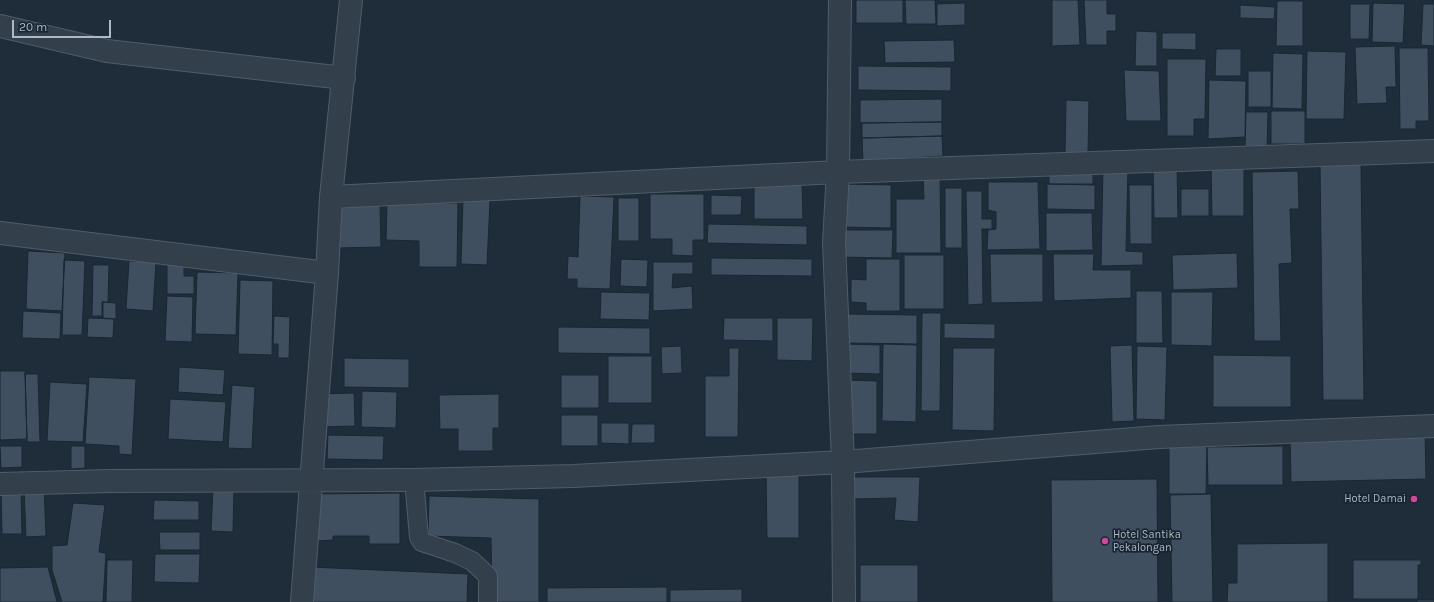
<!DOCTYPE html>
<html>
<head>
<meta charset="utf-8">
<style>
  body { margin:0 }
  #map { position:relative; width:1434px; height:602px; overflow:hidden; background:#1f2d3b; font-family:Karla,sans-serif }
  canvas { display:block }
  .scale { position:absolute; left:12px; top:20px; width:99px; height:18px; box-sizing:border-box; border:2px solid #adb9c7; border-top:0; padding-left:5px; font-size:12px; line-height:14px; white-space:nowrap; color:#adb9c7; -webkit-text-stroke:3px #18242f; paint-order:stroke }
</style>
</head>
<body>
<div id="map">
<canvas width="1434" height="602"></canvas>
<div class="scale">20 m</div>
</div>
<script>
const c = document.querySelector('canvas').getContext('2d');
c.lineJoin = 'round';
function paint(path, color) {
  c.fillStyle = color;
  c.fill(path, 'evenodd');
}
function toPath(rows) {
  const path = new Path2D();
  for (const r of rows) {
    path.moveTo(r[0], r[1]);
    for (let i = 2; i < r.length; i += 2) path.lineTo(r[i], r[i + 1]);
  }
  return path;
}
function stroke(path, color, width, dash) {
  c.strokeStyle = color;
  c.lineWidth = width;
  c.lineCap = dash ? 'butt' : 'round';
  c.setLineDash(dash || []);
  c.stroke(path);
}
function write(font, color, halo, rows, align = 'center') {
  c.font = font + ' Karla,sans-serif';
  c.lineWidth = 3.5;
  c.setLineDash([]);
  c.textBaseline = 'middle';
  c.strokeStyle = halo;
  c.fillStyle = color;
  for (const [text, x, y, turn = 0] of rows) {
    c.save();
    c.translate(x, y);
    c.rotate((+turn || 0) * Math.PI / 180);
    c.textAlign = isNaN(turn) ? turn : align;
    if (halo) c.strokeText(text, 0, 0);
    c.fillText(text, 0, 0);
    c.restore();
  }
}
const building = toPath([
  [856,0,903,0,903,23,856,23,856,0],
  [905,0,935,0,936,24,906,24,905,0],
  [938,0,968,0,968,1,938,1,938,0],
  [1052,0,1078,0,1080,45,1052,46,1052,0],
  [1084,0,1107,0,1107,14,1116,14,1116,31,1107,31,1107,45,1086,45,1084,0],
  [1277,1,1303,1,1303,46,1276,46,1277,1],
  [965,3,965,25,937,26,937,4,965,3],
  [1373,3,1405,4,1403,43,1372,42,1373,3],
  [1350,4,1370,4,1369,39,1350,39,1350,4],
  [1423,4,1434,4,1434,46,1421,45,1423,4],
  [1240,5,1275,7,1274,19,1240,18,1240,5],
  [1136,31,1157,32,1157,66,1135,66,1136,31],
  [1162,33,1196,33,1196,50,1162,49,1162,33],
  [954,40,955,62,885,63,884,41,954,40],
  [1395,46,1396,87,1386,87,1387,103,1357,104,1355,47,1395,46],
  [1399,48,1428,48,1429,121,1416,121,1416,129,1400,129,1399,48],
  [1216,49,1241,49,1241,76,1215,76,1216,49],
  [1307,51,1346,52,1344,119,1306,119,1307,51],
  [1273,53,1303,54,1302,109,1272,108,1273,53],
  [1167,59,1206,59,1205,119,1194,119,1194,136,1167,136,1167,59],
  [858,66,951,67,951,91,858,90,858,66],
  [1124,70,1159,71,1161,121,1126,121,1124,70],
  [1248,71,1271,71,1271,107,1248,107,1248,71],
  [1209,80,1246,81,1245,137,1208,139,1209,80],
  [942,99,942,122,860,123,860,100,942,99],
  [1066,100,1089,101,1088,153,1065,153,1066,100],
  [1271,111,1305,111,1305,144,1271,144,1271,111],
  [1246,112,1268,112,1267,147,1245,147,1246,112],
  [942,122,942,136,862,138,862,123,942,122],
  [942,136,943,156,863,161,862,138,942,136],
  [1244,162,1244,216,1212,216,1211,163,1244,162],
  [1153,164,1177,164,1178,218,1154,218,1153,164],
  [1361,164,1364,400,1323,400,1320,165,1361,164],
  [1049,166,1093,167,1093,184,1049,184,1049,166],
  [1103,167,1128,168,1126,251,1143,252,1143,265,1101,266,1103,167],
  [940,171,941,253,896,253,896,199,924,199,923,172,940,171],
  [1298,171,1299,209,1290,209,1292,263,1279,264,1281,341,1254,341,1252,172,1298,171],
  [988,182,1038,182,1040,249,987,250,988,230,996,229,996,212,988,210,988,182],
  [842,184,891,185,891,228,841,227,842,184],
  [1047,184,1095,185,1095,210,1047,209,1047,184],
  [754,185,802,185,803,219,754,219,754,185],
  [1129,185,1152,185,1152,244,1130,244,1129,185],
  [945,188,962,188,962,248,945,248,945,188],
  [1181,189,1209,189,1209,216,1181,216,1181,189],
  [966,191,982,191,982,219,992,219,992,229,982,229,983,304,968,305,966,191],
  [650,194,704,194,704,240,693,240,693,256,672,255,672,239,650,239,650,194],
  [711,195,742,196,741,215,711,215,711,195],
  [580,196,614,197,610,289,577,288,577,279,567,279,568,256,578,257,580,196],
  [618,198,639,198,639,241,618,241,618,198],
  [463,199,490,200,487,265,461,264,463,199],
  [387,202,458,203,457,267,419,267,419,241,386,240,387,202],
  [380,205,381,247,338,248,337,206,380,205],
  [1046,213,1092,213,1093,250,1046,251,1046,213],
  [708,224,807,226,807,245,707,243,708,224],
  [836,230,893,230,892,258,836,257,836,230],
  [28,251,65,253,62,311,26,309,28,251],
  [1237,253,1238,288,1173,290,1172,255,1237,253],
  [990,254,1043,254,1043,302,991,303,990,254],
  [1053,254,1094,254,1093,270,1131,270,1131,298,1054,301,1053,254],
  [904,255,944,255,944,309,904,309,904,255],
  [711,258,812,259,812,276,711,275,711,258],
  [621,259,648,260,647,287,620,286,621,259],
  [866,259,900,259,900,311,866,311,866,303,851,302,851,279,866,280,866,259],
  [64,260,85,261,82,335,62,335,64,260],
  [167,260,184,260,184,276,194,276,194,294,167,294,167,260],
  [129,261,156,262,153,311,126,309,129,261],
  [653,262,693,262,693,274,673,274,672,288,692,286,693,309,653,311,653,262],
  [93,265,109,265,108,302,102,302,102,316,92,316,93,265],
  [197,272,238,273,236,335,195,334,197,272],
  [240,280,273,281,272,355,238,354,240,280],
  [1136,291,1162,291,1163,343,1136,343,1136,291],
  [601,292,650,293,649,320,600,319,601,292],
  [1171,292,1213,292,1212,346,1171,345,1171,292],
  [167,296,193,297,192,342,165,341,167,296],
  [103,302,116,303,116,319,103,318,103,302],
  [23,311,61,313,60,339,22,338,23,311],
  [922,313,941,313,940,411,921,411,922,313],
  [847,314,917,315,917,344,847,343,847,314],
  [274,316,290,317,289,358,278,358,278,344,273,344,274,316],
  [88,318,114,319,113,338,87,337,88,318],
  [724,318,773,318,773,341,723,340,724,318],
  [777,318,813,318,812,361,777,360,777,318],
  [944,323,995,324,995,339,944,338,944,323],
  [558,327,650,328,650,354,558,353,558,327],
  [846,344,880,345,880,374,846,373,846,344],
  [883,344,917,345,916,422,882,421,883,344],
  [1132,345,1134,421,1112,422,1110,346,1132,345],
  [681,346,682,373,662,374,661,347,681,346],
  [1137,346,1167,347,1165,420,1136,419,1137,346],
  [729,348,739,348,738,437,705,437,705,376,729,376,729,348],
  [953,348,995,348,994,431,952,430,953,348],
  [1213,355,1291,356,1291,407,1213,407,1213,355],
  [608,356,652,356,652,403,608,403,608,356],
  [344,358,409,359,409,388,344,387,344,358],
  [179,367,225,370,223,395,178,392,179,367],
  [0,371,25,371,27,439,0,440,0,371],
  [25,374,38,374,40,442,27,442,25,374],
  [561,375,599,375,599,408,561,408,561,375],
  [89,377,136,379,132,455,119,454,119,446,85,444,89,377],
  [845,380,877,381,877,434,845,434,845,380],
  [50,382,87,384,83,442,47,441,50,382],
  [232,385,255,387,252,449,228,448,232,385],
  [362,391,397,392,396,428,361,427,362,391],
  [354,393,355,426,320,427,319,394,354,393],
  [499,394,499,428,493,428,493,451,458,451,458,429,440,429,439,395,499,394],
  [170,399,226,402,223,442,168,439,170,399],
  [561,415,598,415,598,446,561,446,561,415],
  [601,423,629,423,629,444,601,443,601,423],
  [632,424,655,424,655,443,631,443,632,424],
  [1425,432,1426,479,1291,482,1290,436,1425,432],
  [328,435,384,436,383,460,327,459,328,435],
  [0,446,22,446,22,467,1,468,0,446],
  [71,446,85,446,85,468,71,469,71,446],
  [1169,446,1207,446,1206,494,1169,494,1169,446],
  [1283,446,1283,485,1208,485,1207,447,1283,446],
  [799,471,799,538,767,538,766,472,799,471],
  [851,477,920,477,918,522,894,520,896,498,851,499,851,477],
  [1157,479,1158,602,1052,602,1051,480,1157,479],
  [44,485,46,536,26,537,24,487,44,485],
  [213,487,234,488,233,532,211,531,213,487],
  [1,488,21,488,22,534,2,534,1,488],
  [400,493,400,544,369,544,369,536,333,536,333,540,315,541,314,494,400,493],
  [1211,494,1213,602,1172,602,1170,495,1211,494],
  [429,496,539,499,539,602,492,602,491,538,428,536,429,496],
  [154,500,199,501,199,520,153,520,154,500],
  [73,503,105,505,99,552,106,553,103,602,62,602,52,570,52,546,67,545,73,503],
  [159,532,200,532,200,550,160,550,159,532],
  [1328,543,1328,602,1227,602,1228,583,1237,583,1237,544,1328,543],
  [155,554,200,554,199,583,154,582,155,554],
  [107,560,133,560,132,602,106,602,107,560],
  [1353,560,1421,560,1421,565,1418,565,1418,599,1353,599,1353,560],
  [860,565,918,565,918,602,860,602,860,565],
  [48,567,57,602,0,602,0,568,48,567],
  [310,567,468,574,467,602,309,602,310,567],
  [667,587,667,602,547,602,547,588,667,587],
  [742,589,742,602,670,602,670,590,742,589],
  [1417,600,1434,600,1434,602,1417,602,1417,600]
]);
paint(building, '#3f4f60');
stroke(building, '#1a2632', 1);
const service = toPath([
  [414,480,419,537,422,542,455,553,472,561,488,576,488,602]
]);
const minor = toPath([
  [840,0,838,172,834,242,843,462,844,602],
  [0,26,107,51,344,78],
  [331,197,838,172,1434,151],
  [0,233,327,273],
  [0,484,110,481,414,480,573,476,843,462,1159,437,1434,426],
  [302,602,327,273,331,197,351,0]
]);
stroke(service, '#505c69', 20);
stroke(minor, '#505c69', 24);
stroke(service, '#333f4b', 18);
stroke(minor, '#333f4b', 22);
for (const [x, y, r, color] of [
  [1414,499,4,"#d1479c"],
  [1105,541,4,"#d1479c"]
]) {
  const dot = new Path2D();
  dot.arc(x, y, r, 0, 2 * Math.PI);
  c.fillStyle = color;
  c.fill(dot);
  stroke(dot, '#18242f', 1.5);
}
write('11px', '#adb9c7', '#18242f', [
  ["Hotel Damai",1406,499],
  ["Hotel Santika",1113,535,"left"],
  ["Pekalongan",1113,548,"left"]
], 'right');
</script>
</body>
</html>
